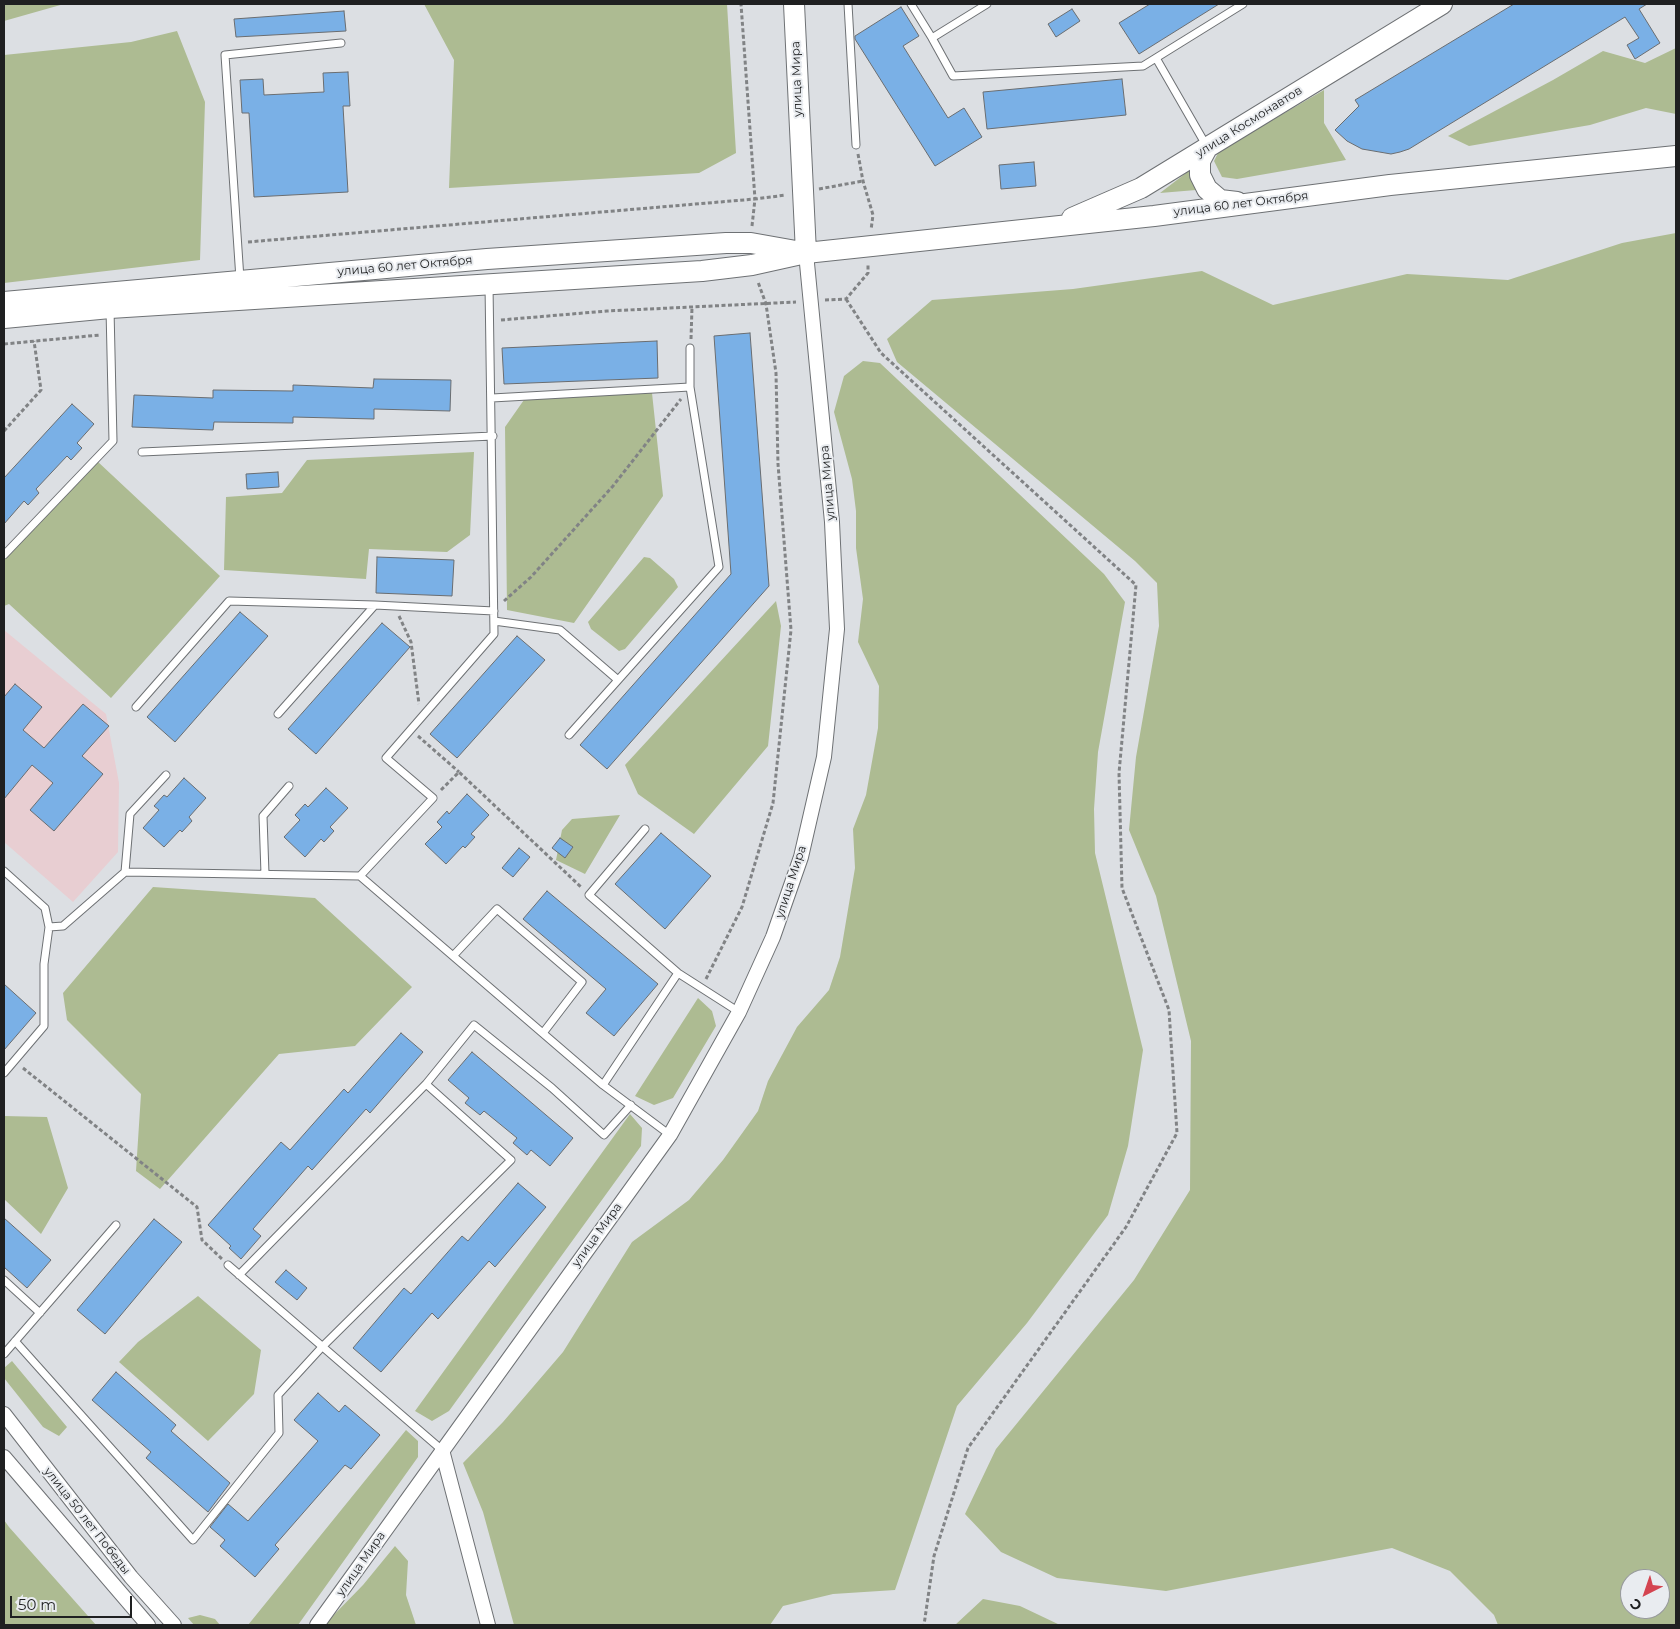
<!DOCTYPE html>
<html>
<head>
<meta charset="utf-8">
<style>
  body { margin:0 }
  #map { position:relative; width:1680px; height:1629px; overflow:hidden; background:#dcdfe3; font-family:Montserrat,sans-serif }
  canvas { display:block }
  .frame { position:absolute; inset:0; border:5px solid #1f2021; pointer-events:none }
  .north { position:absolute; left:1620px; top:1569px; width:50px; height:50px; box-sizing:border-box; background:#e9ecf0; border:1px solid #989a9d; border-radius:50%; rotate:221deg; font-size:14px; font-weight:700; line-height:20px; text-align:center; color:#1f2021 }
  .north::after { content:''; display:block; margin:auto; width:18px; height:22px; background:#d44450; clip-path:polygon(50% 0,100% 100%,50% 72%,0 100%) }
  .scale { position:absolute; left:10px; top:1596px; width:122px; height:22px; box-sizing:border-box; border:2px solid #1f2021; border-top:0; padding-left:6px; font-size:15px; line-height:18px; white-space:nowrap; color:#1f2021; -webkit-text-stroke:4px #e9ecf0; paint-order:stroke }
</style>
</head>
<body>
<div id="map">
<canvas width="1680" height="1629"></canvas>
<div class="frame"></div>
<div class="north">С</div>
<div class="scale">50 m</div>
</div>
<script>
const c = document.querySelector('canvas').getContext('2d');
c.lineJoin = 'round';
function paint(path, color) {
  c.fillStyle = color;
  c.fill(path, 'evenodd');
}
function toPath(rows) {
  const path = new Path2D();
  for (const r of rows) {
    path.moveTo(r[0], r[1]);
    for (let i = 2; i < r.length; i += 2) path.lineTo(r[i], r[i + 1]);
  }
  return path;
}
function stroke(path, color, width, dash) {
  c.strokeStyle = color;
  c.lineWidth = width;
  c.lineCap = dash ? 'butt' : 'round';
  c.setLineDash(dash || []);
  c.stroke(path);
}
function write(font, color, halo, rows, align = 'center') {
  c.font = font + ' Montserrat,sans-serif';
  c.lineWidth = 4;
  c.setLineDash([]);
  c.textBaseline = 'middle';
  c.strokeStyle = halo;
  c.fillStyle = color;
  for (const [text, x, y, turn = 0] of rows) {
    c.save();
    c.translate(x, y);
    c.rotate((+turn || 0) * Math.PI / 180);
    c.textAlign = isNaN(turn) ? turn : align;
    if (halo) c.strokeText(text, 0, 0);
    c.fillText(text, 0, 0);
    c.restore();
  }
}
paint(toPath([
  [4,630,106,714,119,783,118,852,73,902,4,842]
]), '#e8ced2');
paint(toPath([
  [4,4,64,4,4,21],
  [424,4,727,4,736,153,699,173,449,188,454,60],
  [177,31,205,102,200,260,4,283,4,55,131,42],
  [1676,48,1676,114,1646,108,1590,125,1469,146,1448,136,1553,80,1603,51,1645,63],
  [1324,90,1324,123,1346,160,1237,179,1222,177,1214,161,1219,151],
  [1190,170,1196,190,1160,193],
  [1676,233,1676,1625,1498,1625,1494,1615,1450,1571,1392,1548,1166,1591,1057,1578,1001,1552,965,1514,996,1449,1134,1280,1190,1190,1191,1041,1156,896,1129,830,1136,757,1159,626,1157,583,1135,561,897,362,887,339,932,300,1073,289,1202,271,1273,305,1407,274,1508,280,1622,243],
  [1630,1579,1660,1579,1660,1609,1630,1609],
  [863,361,880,363,1104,574,1125,602,1098,752,1094,809,1095,853,1143,1050,1128,1146,1108,1215,1027,1323,957,1406,895,1590,833,1594,783,1606,770,1625,514,1625,483,1512,463,1463,503,1422,563,1352,632,1242,689,1200,723,1160,758,1111,768,1081,797,1027,829,990,840,957,855,868,853,829,866,795,878,728,879,686,858,642,863,599,856,548,856,511,852,479,834,412,844,376],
  [652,393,663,496,574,623,507,610,505,427,526,397],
  [474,452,470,535,447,552,369,549,366,579,224,570,226,497,282,493,307,460],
  [97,461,220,576,111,698,9,604,4,606,4,560],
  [644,557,650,558,674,579,678,587,625,649,619,651,591,629,588,622],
  [776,601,781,626,768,746,694,834,638,794,625,765],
  [620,815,585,874,556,860,562,830,572,819],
  [153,887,315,898,412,987,355,1046,279,1054,160,1189,136,1171,141,1094,67,1020,63,993],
  [698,998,712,1011,716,1026,673,1098,654,1105,635,1096],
  [630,1114,642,1128,641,1146,449,1411,432,1421,415,1411],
  [4,1116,47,1117,68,1188,41,1234,4,1199],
  [198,1296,261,1350,254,1394,208,1441,119,1362,138,1342],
  [12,1361,67,1427,59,1436,43,1427,4,1378,4,1368],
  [406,1430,418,1441,418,1457,298,1625,248,1625],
  [4,1520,9,1527,96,1625,4,1625],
  [395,1546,408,1561,406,1595,416,1625,324,1625,363,1585],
  [983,1599,1020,1606,1060,1625,955,1625],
  [200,1615,215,1619,220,1625,194,1625,188,1618]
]), '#adbb92');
const building = toPath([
  [1150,4,1219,4,1139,54,1119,23,1150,4],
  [1514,4,1647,4,1639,9,1660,43,1635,59,1627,45,1639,38,1625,17,1409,149,1400,152,1391,154,1362,149,1347,141,1335,130,1359,106,1355,100,1514,4],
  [901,7,919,36,903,46,948,118,964,108,982,137,935,166,855,39,855,36,901,7],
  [1072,9,1080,21,1056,37,1048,24,1072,9],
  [344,11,346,31,236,37,234,19,344,11],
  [348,72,350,106,343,106,348,192,254,197,249,113,242,113,240,80,263,79,264,95,324,92,323,73,348,72],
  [1122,79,1126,115,987,129,983,92,1122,79],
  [1034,162,1036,186,1001,189,999,165,1034,162],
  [750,333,769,586,607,769,580,745,731,574,714,336,750,333],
  [657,341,658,378,504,384,502,348,657,341],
  [374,379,451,380,450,411,374,409,374,419,293,417,293,423,214,422,213,430,132,427,134,395,213,398,213,390,293,391,293,385,373,388,374,379],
  [72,404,94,424,77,443,82,448,71,460,67,456,36,489,39,493,28,505,24,501,4,524,4,478,72,404],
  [278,472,279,487,247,489,246,474,278,472],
  [377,557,454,560,452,596,376,593,377,557],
  [240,612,268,636,175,742,147,717,240,612],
  [382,623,410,647,316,754,288,729,382,623],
  [517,636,545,660,457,758,430,734,517,636],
  [15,684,42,707,23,730,44,748,83,704,109,726,82,756,103,774,54,831,30,810,53,783,32,765,4,799,4,697,15,684],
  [184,778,206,798,189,817,192,821,182,832,180,830,164,847,143,828,159,810,154,806,164,795,167,797,184,778],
  [326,788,348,808,330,827,334,831,324,842,321,839,305,857,284,837,300,820,295,815,305,804,308,807,326,788],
  [467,794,489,815,471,834,475,837,465,848,463,846,446,864,425,844,442,827,437,822,447,811,449,814,467,794],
  [661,833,711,876,665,929,615,884,661,833],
  [560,838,573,847,565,858,552,848,560,838],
  [519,848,530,857,513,877,502,868,519,848],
  [547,891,658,984,614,1036,586,1013,606,989,523,919,547,891],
  [4,984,36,1013,4,1050,4,984],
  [401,1033,423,1052,370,1113,366,1109,312,1170,308,1166,253,1229,261,1236,241,1259,229,1248,231,1246,208,1225,281,1142,290,1150,344,1089,348,1093,401,1033],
  [472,1052,573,1138,550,1166,531,1150,527,1155,513,1143,517,1138,484,1111,480,1115,465,1103,469,1098,448,1080,472,1052],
  [518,1183,546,1207,495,1267,489,1261,438,1319,432,1313,381,1372,353,1348,404,1288,411,1294,462,1236,468,1241,518,1183],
  [4,1218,51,1260,27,1288,4,1267,4,1218],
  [154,1219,182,1242,105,1334,77,1310,154,1219],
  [286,1270,307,1288,297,1300,275,1282,286,1270],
  [116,1372,176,1425,171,1431,230,1483,208,1512,146,1458,151,1452,92,1400,116,1372],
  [318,1393,339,1412,345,1405,380,1435,351,1469,345,1465,275,1545,279,1549,255,1577,220,1546,225,1540,210,1527,228,1504,248,1521,318,1441,294,1420,318,1393]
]);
paint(building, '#7ab0e6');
stroke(building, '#6a6d70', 1);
const lane = toPath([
  [848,4,856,145],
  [911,4,932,38,987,4],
  [932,38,953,76,1143,66,1243,4],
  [1156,58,1206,145],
  [240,279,225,55,341,43],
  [489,285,494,634,386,758,433,798,360,876,603,1085,670,1135],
  [492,398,690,387],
  [142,452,493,436],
  [4,555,113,441,110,309],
  [494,621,560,630,618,680],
  [136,707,229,601,375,605],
  [278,714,375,605,494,611],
  [569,735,719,567,690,387,690,348],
  [645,829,589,895,678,973,739,1012],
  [4,871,45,908,49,927,44,964,44,1026,4,1073],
  [125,872,130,814,166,775],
  [265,874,263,816,289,786],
  [49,927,63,926,125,872,360,876],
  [453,956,497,909,582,982,543,1033],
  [426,1084,474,1025,552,1088,604,1135,631,1105],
  [603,1085,678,973],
  [228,1265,442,1450],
  [4,1280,40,1313],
  [15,1341,193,1540,279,1433,278,1395,322,1347,511,1160,426,1084,239,1275],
  [4,1354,116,1225]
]);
const street = toPath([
  [4,1414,131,1577,174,1625],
  [442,1450,488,1625],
  [4,1457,148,1625],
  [317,1625,670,1135,739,1012,773,937,801,857,824,757,837,629,832,522,806,253]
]);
const secondary = toPath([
  [794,4,806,253],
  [1207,148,1200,161,1200,175,1207,189,1220,200,1237,202],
  [1072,218,1141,188,1442,4],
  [4,302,487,259,726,243,751,243,796,251],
  [4,318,110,308,702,271,752,265,806,253,1154,216,1390,185,1676,156]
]);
stroke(lane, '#6e7174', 9);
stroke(street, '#6e7174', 16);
stroke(secondary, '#6e7174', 22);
stroke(toPath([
  [858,154,863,181,873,215,871,230],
  [819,189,863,181],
  [752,226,755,199,786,195],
  [248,242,755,199,741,4],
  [846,299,881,353,1136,585,1119,773,1122,888,1169,1010,1177,1133,1126,1227,968,1448,934,1556,924,1625],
  [825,300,846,299,868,273,868,264],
  [501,320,607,311,796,302],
  [691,339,692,307],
  [4,344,100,335],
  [4,431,41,390,34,341],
  [504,601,531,577,613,486,681,399],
  [399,616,411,642,419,704],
  [418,736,459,772],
  [441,790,459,772,581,887],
  [706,979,742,907,773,803,791,630,778,464,776,373,766,304,758,282],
  [23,1068,197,1207,202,1240,222,1259]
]), '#818385', 3, [4, 2.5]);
stroke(lane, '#fff', 7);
stroke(street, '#fff', 14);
stroke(secondary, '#fff', 20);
write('12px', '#1f2021', '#e9ecf0', [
  ["улица Мира",797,79,-92],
  ["улица Космонавтов",1249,122,-32],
  ["улица 60 лет Октября",1241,204,-7],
  ["улица 60 лет Октября",405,266,-5],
  ["улица Мира",828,483,-95],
  ["улица Мира",791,882,-72],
  ["улица Мира",597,1235,-54],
  ["улица 50 лет Победы",87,1521,52],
  ["улица Мира",361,1564,-55]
]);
</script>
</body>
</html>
